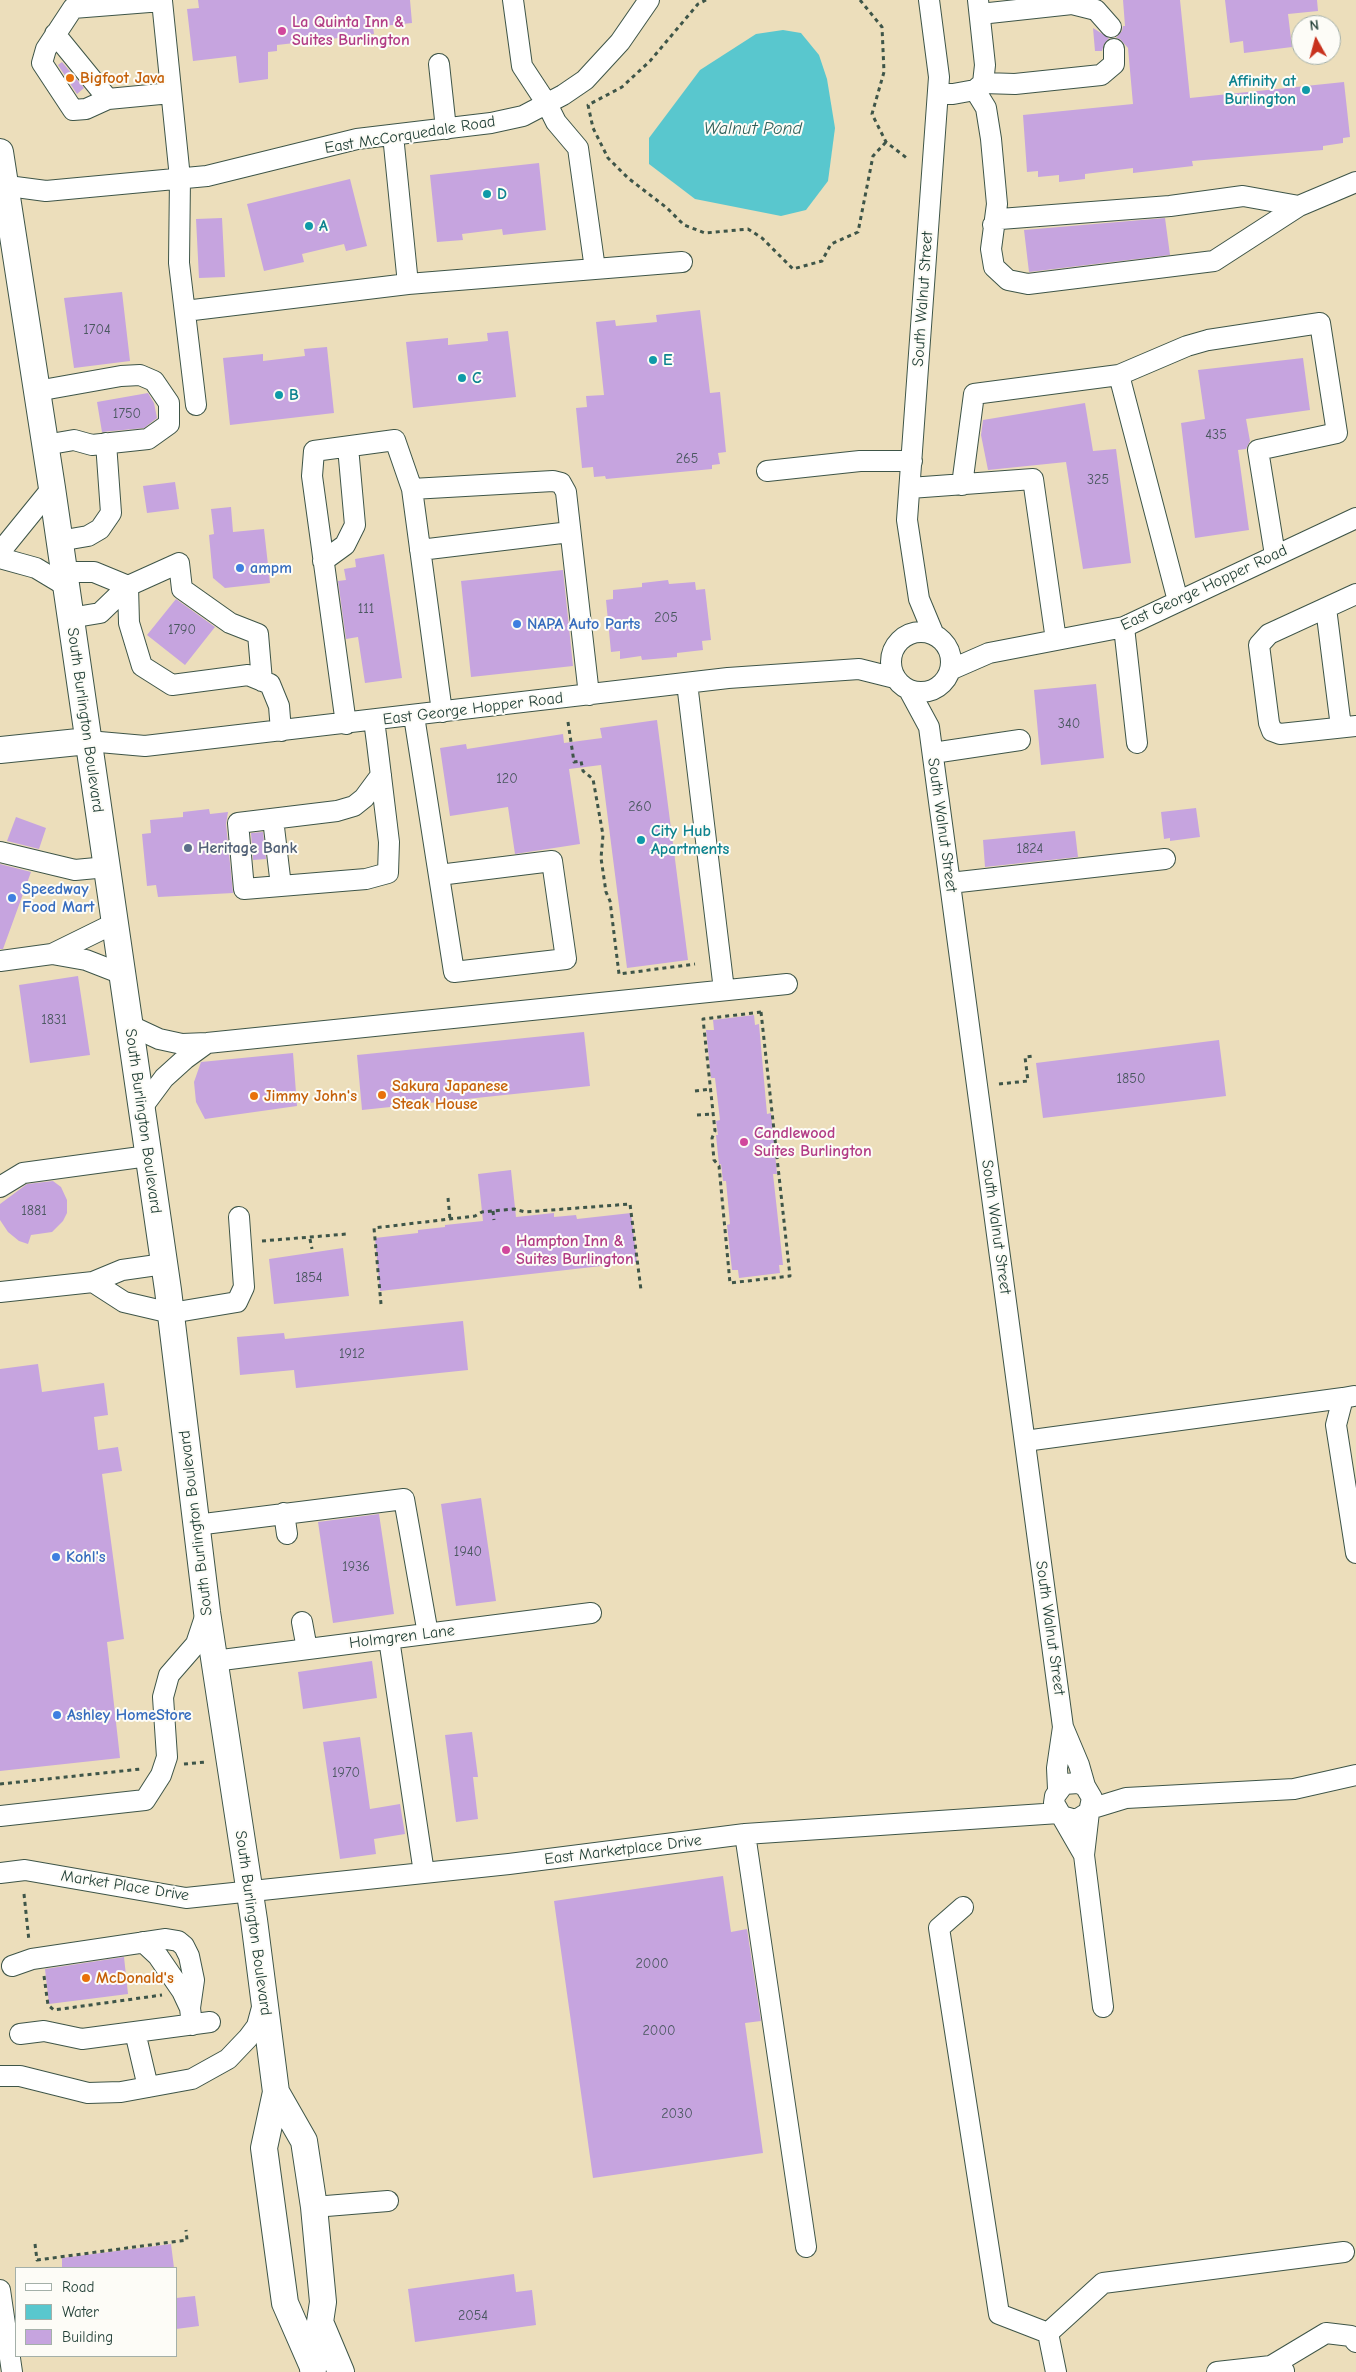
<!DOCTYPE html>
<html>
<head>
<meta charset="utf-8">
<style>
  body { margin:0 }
  #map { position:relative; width:1356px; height:2372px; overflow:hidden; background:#ecdebb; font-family:"Comic Neue",sans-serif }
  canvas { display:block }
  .legend { position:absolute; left:15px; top:2267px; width:162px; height:90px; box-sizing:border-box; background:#fdfcf7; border:1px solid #a4b0a9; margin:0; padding:6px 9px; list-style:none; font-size:15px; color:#1f3d34 }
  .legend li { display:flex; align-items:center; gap:10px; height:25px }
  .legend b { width:25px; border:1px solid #a4b0a9 }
  .north { position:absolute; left:1291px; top:15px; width:50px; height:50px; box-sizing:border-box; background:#fdfcf7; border:1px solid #a4b0a9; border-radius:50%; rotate:353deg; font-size:14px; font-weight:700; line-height:20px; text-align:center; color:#1f3d34 }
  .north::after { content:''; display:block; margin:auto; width:18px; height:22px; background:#c8321e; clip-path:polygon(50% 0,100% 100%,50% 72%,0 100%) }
</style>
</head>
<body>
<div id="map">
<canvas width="1356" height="2372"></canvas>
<ul class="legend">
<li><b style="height:6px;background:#fff"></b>Road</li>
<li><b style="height:14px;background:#59c7ce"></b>Water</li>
<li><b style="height:14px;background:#c6a4df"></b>Building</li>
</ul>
<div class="north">N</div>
</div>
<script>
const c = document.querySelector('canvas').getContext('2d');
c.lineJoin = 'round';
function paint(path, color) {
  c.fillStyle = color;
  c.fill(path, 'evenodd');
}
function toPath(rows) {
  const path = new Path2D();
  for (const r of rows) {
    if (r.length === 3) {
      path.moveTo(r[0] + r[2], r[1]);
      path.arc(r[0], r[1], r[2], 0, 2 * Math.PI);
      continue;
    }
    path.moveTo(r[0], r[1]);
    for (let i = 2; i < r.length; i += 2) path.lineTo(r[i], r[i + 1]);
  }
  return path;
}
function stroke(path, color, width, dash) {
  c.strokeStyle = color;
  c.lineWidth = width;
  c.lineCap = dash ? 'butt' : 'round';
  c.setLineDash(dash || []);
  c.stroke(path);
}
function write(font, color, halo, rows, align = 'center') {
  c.font = font + ' "Comic Neue",sans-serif';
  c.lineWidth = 4;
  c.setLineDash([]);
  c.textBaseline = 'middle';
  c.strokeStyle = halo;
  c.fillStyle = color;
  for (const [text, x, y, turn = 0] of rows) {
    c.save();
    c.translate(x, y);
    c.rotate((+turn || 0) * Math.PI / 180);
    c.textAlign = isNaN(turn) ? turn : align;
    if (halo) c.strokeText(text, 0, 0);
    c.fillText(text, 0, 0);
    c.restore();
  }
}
paint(toPath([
  [783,30,801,33,819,55,827,79,835,128,828,181,806,210,781,216,695,199,649,164,649,138,700,70,756,34]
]), '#59c7ce');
paint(toPath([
  [198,0,410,0,412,23,373,27,374,34,277,45,277,51,268,52,268,79,239,83,236,56,193,61,187,9,199,8],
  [1123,0,1180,0,1190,98,1344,82,1350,137,1343,138,1343,143,1323,146,1323,150,1192,161,1193,166,1133,173,1133,168,1085,174,1085,179,1059,182,1059,175,1038,177,1038,171,1027,172,1023,115,1133,104,1128,48,1120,39,1116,38,1122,31,1123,26,1125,26],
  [1225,0,1317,0,1318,11,1288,14,1292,47,1244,53,1243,41,1230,43],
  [1093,28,1109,38,1104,44,1102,51,1095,51],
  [62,62,84,88,77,94,58,65],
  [539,163,546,230,503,235,502,229,462,234,463,240,437,242,430,175],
  [350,179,367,246,346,251,344,244,302,254,304,262,264,271,247,204],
  [222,218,225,277,199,278,196,219],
  [1165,218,1170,255,1029,272,1024,230],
  [122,292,130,361,74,368,64,298],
  [700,310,710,393,720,392,726,452,718,453,720,464,712,465,712,469,606,479,605,476,594,477,593,467,582,468,576,408,587,407,586,396,604,395,596,322,615,320,616,326,657,322,656,315],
  [508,331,516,397,413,408,406,342,448,338,448,345,488,341,487,333],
  [327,347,334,413,230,425,223,358,263,354,263,361,305,356,304,349],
  [1303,358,1310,410,1246,419,1250,441,1246,449,1238,450,1249,530,1195,538,1181,423,1205,419,1198,370],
  [148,393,154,403,157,418,144,428,102,432,97,402],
  [1085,403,1093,451,1116,449,1131,563,1083,569,1066,462,988,470,981,435,983,420],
  [175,482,179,509,147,513,143,486],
  [231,507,233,532,264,529,270,583,225,588,213,578,209,535,214,534,211,509],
  [384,554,402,678,365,683,358,637,346,639,338,581,346,580,344,569,356,567,355,559],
  [563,570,573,666,471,677,461,581],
  [668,580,669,584,695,582,696,590,705,589,711,640,702,641,703,650,677,653,677,657,642,660,641,656,620,659,620,651,611,652,606,600,613,599,613,590,642,587,642,583],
  [176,599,215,627,185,665,147,635],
  [1096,684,1104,758,1041,765,1034,690],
  [657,720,688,960,627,968,601,765,569,769,580,844,515,854,508,807,450,816,440,748,466,744,467,749,563,734,564,743,602,738,600,728],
  [1196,808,1200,837,1170,841,1170,838,1164,839,1161,812],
  [209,809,210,814,228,812,226,824,233,893,158,897,156,885,147,886,142,834,151,833,150,820,183,817,183,812],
  [16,817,46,828,39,849,7,841],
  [1075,831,1078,857,985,867,983,840],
  [263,832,266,859,253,860,251,833],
  [0,864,31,872,3,949,0,949],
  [78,976,90,1055,30,1063,19,985],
  [754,1015,755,1025,759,1024,767,1114,771,1113,777,1174,773,1174,783,1265,779,1265,780,1273,739,1278,738,1270,732,1270,727,1225,730,1224,726,1181,723,1181,721,1164,719,1165,716,1135,718,1135,716,1121,720,1120,715,1078,711,1078,706,1030,714,1030,713,1020],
  [584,1032,590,1086,362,1110,357,1055],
  [1219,1040,1226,1096,1043,1118,1036,1063],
  [293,1053,297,1106,205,1119,196,1102,194,1082,201,1062],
  [511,1170,516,1217,554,1213,554,1217,576,1215,577,1219,631,1213,637,1262,380,1291,375,1238,418,1233,418,1230,445,1227,445,1225,483,1221,478,1174],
  [53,1181,61,1187,67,1200,67,1213,63,1221,52,1232,31,1235,28,1244,19,1241,8,1232,0,1220,0,1204,27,1184],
  [343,1248,349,1296,274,1304,269,1259],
  [463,1321,468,1370,296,1388,294,1370,240,1375,237,1337,284,1333,285,1339],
  [38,1364,42,1392,104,1383,108,1415,94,1417,98,1450,118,1447,122,1471,102,1474,124,1639,107,1642,120,1758,0,1771,0,1369],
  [481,1498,496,1601,456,1606,441,1504],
  [379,1514,394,1614,333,1623,318,1522],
  [372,1661,377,1698,303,1709,298,1672],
  [472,1732,478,1777,473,1777,478,1819,456,1822,445,1735],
  [360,1737,370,1809,400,1804,405,1834,374,1839,376,1854,340,1859,323,1742],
  [723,1876,731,1932,747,1929,761,2021,745,2023,763,2153,593,2178,554,1901],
  [124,1957,128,1994,49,2004,45,1969],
  [171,2244,174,2268,62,2268,62,2258],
  [514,2274,516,2292,532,2290,536,2325,415,2342,408,2289],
  [195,2296,199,2326,176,2329,176,2298]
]), '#c6a4df');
const minor = toPath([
  [513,0,522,66,547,104,556,122,578,148,595,269],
  [929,0,939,77,907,520,919,599,934,635],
  [980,14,1072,4,1096,10,1111,27],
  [55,34,108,99],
  [439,64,446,129],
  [983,83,1015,84,1101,75,1114,64,1114,49],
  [975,90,986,108,991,139,997,204,991,249,994,267,1008,280,1028,284,1214,261,1299,206,1356,182],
  [171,93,108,99,86,109,73,110,42,63,46,49,73,8,162,1,180,178,179,263,196,405],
  [938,94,953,94,975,90,983,83,985,65,978,0],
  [393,135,408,284],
  [0,185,46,191,207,176,357,139,491,123,523,116,563,95,585,80,620,42,649,0],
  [993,225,1000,219,1170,206,1243,196,1299,206],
  [185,311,408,284,682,262],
  [1119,375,1187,346,1208,340,1320,323,1337,433,1258,450,1275,555],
  [37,391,121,376,140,375,154,381,169,403,169,424,148,439,92,445,74,440,45,445],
  [767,471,860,461,912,461],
  [962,485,974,394,1119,375,1178,601],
  [910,488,1033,479,1056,640],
  [412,489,553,481,561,483,566,492,589,695],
  [59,541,88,536,100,529,111,513,106,443],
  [420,550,570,532],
  [0,552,52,488],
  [0,558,36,568,66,586],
  [323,561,345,545,355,525,348,447],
  [64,572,94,572,128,586],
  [128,586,129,623,142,666,172,685,248,675,270,684,279,706,281,731],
  [1356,594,1269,634,1259,645,1269,723,1272,731,1280,734,1356,726],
  [1326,608,1341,727],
  [70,618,100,613,128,586,179,563,182,589,230,623,258,634,262,681],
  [1124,627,1137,743],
  [921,662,30],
  [950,670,989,653,1124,627,1356,518],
  [687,683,724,990],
  [909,690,929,727,1063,1727,1079,1765,1085,1786],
  [414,716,454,972,566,959,552,861,439,875],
  [374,720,377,743,389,842,388,873,366,879,244,889,238,823,337,811,354,806,364,798,381,775],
  [346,724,312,476,314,451,395,440,412,489,442,712],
  [88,741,145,746,728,678,859,669,895,678],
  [933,753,1020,740],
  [273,819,281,886],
  [0,852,75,870,107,867],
  [950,883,1165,859],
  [52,954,86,960,122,974],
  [0,961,52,954,115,923],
  [129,1025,159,1039,182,1044,207,1043,787,984],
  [141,1109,164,1078,185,1059,207,1043],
  [0,1187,23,1173,148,1156],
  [93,1282,124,1302,171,1313,237,1302,244,1287,239,1217],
  [0,1292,93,1282,122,1270,164,1264],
  [1354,1396,1343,1398,1336,1425,1356,1553],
  [1025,1441,1343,1398],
  [284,1513,287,1534],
  [196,1525,404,1499,428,1634],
  [302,1622,307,1649],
  [389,1639,424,1873],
  [214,1661,591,1613],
  [1058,1789,1057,1768,1063,1727],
  [1090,1809,1126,1798,1294,1789,1356,1775],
  [1089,1812,1084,1855,1103,2007],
  [0,1816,145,1800,161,1775,167,1757,163,1697,169,1675,196,1644,206,1614],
  [1062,1816,1076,1820,1089,1812,1092,1798,1085,1786,1078,1783,1064,1784,1055,1796,1054,1803,1084,1855],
  [745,1834,806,2247],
  [0,1873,25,1870,186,1898,509,1864,745,1834,1059,1813],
  [963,1907,939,1928,999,2314,1048,2333,1056,2372],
  [143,1942,158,1956,182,1991,190,2008],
  [12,1966,32,1959,166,1939,178,1941,184,1946,189,1956,194,1980,190,2008,192,2025],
  [135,2032,148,2087],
  [20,2034,44,2031,82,2039,210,2022],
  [0,2076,20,2076,88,2093,121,2092,192,2079,228,2059,248,2038,257,2026,263,2004],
  [314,2207,388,2201],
  [0,2290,12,2372],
  [1048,2333,1103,2283,1344,2252],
  [1271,2366,1326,2333,1351,2336,1356,2342],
  [1217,2372,1271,2366,1284,2371]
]);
const major = toPath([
  [0,152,52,488,168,1290,207,1612,254,1920,276,2092,264,2148,285,2303,313,2367],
  [0,750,88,741],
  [276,2092,304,2141,314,2207,323,2302,313,2369],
  [320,2322,341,2372]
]);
stroke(minor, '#3e5548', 22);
stroke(major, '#3e5548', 28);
stroke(toPath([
  [706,0,698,4,650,61,622,87,588,105,593,128,608,158,628,178,667,208,684,225,705,233,748,229,762,238,793,269,822,261,831,244,858,232,873,156,886,142],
  [860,0,882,27,884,72,872,114,886,142,908,159],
  [568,722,574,762,581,761,583,771,593,779,603,835,601,858,606,892,610,901,619,974,695,964],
  [761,1012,790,1276,730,1283,719,1166,714,1160,712,1138,715,1131,703,1019,761,1012],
  [999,1084,1028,1081,1025,1057,1033,1056],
  [695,1091,710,1089],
  [697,1115,713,1114],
  [448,1198,450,1219],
  [493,1211,494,1220],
  [310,1239,312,1249],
  [262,1241,347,1234],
  [381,1304,374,1228,475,1216,482,1212,514,1209,525,1212,630,1204,641,1290],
  [184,1764,206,1762],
  [0,1784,141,1769],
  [24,1894,29,1941],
  [44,1976,48,2005,54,2010,162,1995],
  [35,2244,37,2260,187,2240,186,2230]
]), '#3e5548', 3, [4, 4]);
stroke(minor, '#fff', 20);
stroke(major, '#fff', 26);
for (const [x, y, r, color] of [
  [282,31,5,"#d1479c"],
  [70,78,5,"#e8710a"],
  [1306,90,5,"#0f9aa8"],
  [487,194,5,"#0f9aa8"],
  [309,226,5,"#0f9aa8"],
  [653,360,5,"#0f9aa8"],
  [462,378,5,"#0f9aa8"],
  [279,395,5,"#0f9aa8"],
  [240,568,5,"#3f7fe0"],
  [517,624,5,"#3f7fe0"],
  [641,840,5,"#0f9aa8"],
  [188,848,5,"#5c6f8a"],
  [12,898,5,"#3f7fe0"],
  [382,1095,5,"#e8710a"],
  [254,1096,5,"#e8710a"],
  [744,1142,5,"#d1479c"],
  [506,1250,5,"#d1479c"],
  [56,1557,5,"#3f7fe0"],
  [57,1715,5,"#3f7fe0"],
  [86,1978,5,"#e8710a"]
]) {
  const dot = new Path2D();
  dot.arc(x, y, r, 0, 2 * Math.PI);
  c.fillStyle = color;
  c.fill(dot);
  stroke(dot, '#fdfcf7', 2);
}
write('14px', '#49575f', null, [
  ["1704",97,330],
  ["1750",127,414],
  ["435",1216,435],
  ["265",687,459],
  ["325",1098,480],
  ["111",366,609],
  ["205",666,618],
  ["1790",182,630],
  ["340",1069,724],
  ["120",507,779],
  ["260",640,807],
  ["1824",1030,849],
  ["1831",54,1020],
  ["1850",1131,1079],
  ["1881",34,1211],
  ["1854",309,1278],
  ["1912",352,1354],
  ["1940",468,1552],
  ["1936",356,1567],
  ["1970",346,1773],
  ["2000",652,1964],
  ["2000",659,2031],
  ["2030",677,2114],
  ["2054",473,2316]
]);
write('bold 16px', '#b23c85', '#fdfcf7', [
  ["La Quinta Inn &",292,22],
  ["Suites Burlington",292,40],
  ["Candlewood",754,1133],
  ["Suites Burlington",754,1151],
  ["Hampton Inn &",516,1241],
  ["Suites Burlington",516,1259]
], 'left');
write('bold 16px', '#c56008', '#fdfcf7', [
  ["Bigfoot Java",80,78],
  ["Sakura Japanese",392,1086],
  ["Steak House",392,1104],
  ["Jimmy John's",264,1096],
  ["McDonald's",96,1978]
], 'left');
write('bold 16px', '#0d838f', '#fdfcf7', [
  ["Affinity at",1296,81,"right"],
  ["Burlington",1296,99,"right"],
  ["D",497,194],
  ["A",319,226],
  ["E",663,360],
  ["C",472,378],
  ["B",289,395],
  ["City Hub",651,831],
  ["Apartments",651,849]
], 'left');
write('16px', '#1f3d34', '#fdfcf7', [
  ["East McCorquedale Road",410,135,-9],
  ["South Walnut Street",923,299,-86],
  ["East George Hopper Road",1204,588,-25],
  ["East George Hopper Road",473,709,-7],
  ["South Burlington Boulevard",85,720,82],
  ["South Walnut Street",942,825,82],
  ["South Burlington Boulevard",143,1121,82],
  ["South Walnut Street",996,1227,82],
  ["South Burlington Boulevard",196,1523,-97],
  ["South Walnut Street",1050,1628,82],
  ["Holmgren Lane",402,1637,-7],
  ["East Marketplace Drive",623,1850,-7],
  ["Market Place Drive",125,1886,9],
  ["South Burlington Boulevard",253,1923,82]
]);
write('bold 16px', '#366cbe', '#fdfcf7', [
  ["ampm",250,568],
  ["NAPA Auto Parts",527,624],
  ["Speedway",22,889],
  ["Food Mart",22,907],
  ["Kohl's",66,1557],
  ["Ashley HomeStore",67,1715]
], 'left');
write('bold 16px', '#4e5e75', '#fdfcf7', [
  ["Heritage Bank",198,848]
], 'left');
write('italic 18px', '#2e605a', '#fdfcf7', [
  ["Walnut Pond",753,129]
]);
</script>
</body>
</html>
